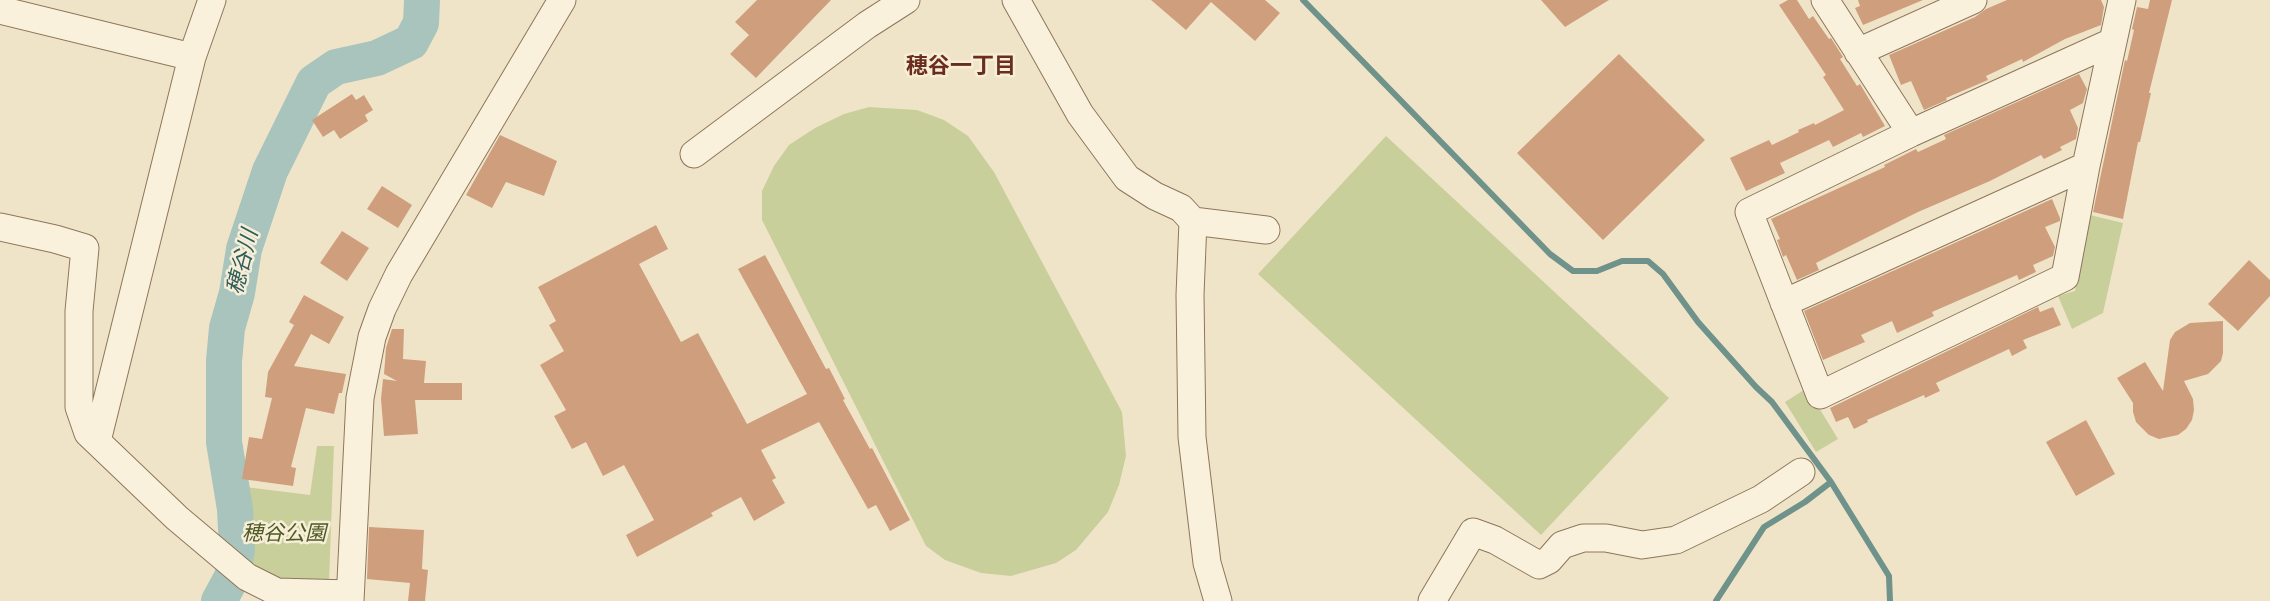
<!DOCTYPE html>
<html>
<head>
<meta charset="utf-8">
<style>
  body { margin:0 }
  canvas { display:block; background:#f0e4c8 }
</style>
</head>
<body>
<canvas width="2270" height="601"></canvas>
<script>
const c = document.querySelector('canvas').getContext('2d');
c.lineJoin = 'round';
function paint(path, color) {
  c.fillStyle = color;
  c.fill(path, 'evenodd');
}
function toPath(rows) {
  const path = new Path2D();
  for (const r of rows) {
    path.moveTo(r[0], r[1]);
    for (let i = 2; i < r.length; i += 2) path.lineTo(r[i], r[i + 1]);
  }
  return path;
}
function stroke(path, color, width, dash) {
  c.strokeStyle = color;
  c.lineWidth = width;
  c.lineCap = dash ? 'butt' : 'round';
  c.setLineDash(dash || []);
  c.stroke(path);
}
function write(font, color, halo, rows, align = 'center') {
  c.font = font + ' "Roboto Serif","Noto Sans JP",serif';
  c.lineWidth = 5;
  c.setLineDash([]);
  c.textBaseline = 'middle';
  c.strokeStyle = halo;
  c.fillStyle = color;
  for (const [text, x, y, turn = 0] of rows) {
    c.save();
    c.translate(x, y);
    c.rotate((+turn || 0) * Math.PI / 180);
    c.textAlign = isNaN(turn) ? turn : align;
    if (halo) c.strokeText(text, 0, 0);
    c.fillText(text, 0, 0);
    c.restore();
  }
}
paint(toPath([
  [869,107,917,110,944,120,968,136,994,172,1122,412,1126,456,1119,485,1108,512,1076,550,1056,563,1011,576,981,573,945,560,926,546,762,220,762,191,774,166,789,145,815,128,844,114],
  [1386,136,1669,398,1541,535,1258,274],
  [2090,215,2123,223,2103,313,2072,329,2058,296,2075,291],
  [1807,388,1838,439,1816,452,1785,402],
  [317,446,334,446,329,582,269,578,228,540,237,486,310,495]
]), '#c9cf9b');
stroke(toPath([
  [1303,0,1550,254,1573,271,1597,271,1622,261,1648,261,1663,274,1698,322,1756,387,1772,402,1831,482,1889,576,1890,601],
  [1716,601,1764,527,1805,502,1831,482]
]), '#6f938a', 6);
stroke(toPath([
  [219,601,232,577,237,550,235,509,224,442,224,361,227,328,237,293,244,249,270,171,314,82,336,67,377,58,411,42,421,23,422,0]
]), '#a9c4bc', 36);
paint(toPath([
  [757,0,831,0,756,78,730,54,749,35,735,22],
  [1151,0,1265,0,1280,13,1255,41,1211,2,1186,30],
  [1541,0,1609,0,1565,27],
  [1788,0,1797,0,1809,19,1813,16,1829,39,1831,38,1843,57,1840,59,1857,86,1860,84,1885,126,1863,137,1861,133,1833,147,1829,140,1808,150,1780,163,1785,173,1746,191,1730,158,1769,140,1772,145,1799,132,1798,130,1814,123,1815,125,1844,110,1823,77,1826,75,1779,5],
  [1858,0,1923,0,1863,25,1855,8,1860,6],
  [2007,0,2101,0,2104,7,2101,25,2065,39,2023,62,2022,59,1986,76,1988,80,1946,98,1947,100,1924,110,1911,81,1901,85,1889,55,1975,17,1986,9],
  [2150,0,2172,0,2149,93,2151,93,2140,142,2138,142,2123,219,2093,212,2125,60,2127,61,2134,30,2132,29,2137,7,2148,9],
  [1619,54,1705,140,1603,240,1517,153],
  [2079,74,2087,89,2083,103,2070,110,2078,128,2076,139,2060,147,2062,150,2044,159,2041,155,1990,181,1918,212,1816,263,1819,270,1797,280,1786,255,1783,257,1777,240,1780,239,1771,219,1885,167,1884,165,1916,149,1918,152,1946,139,1944,135],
  [352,94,356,100,364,95,373,110,365,115,368,121,340,139,334,130,323,137,312,120],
  [500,135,557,161,544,196,506,182,492,208,466,195],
  [382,186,412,205,398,228,367,209],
  [2052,199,2060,218,2060,221,2045,227,2055,247,2053,256,2033,265,2036,272,2019,280,2017,275,1932,312,1934,316,1897,333,1892,321,1861,335,1865,342,1823,360,1804,311],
  [656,225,668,249,639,264,681,342,698,333,747,424,807,394,738,269,765,255,826,369,829,368,845,399,843,400,870,449,872,448,910,520,890,531,876,505,868,509,819,422,761,450,776,478,772,480,785,503,754,521,741,497,711,513,713,516,637,557,626,535,654,520,624,465,603,476,586,442,572,449,554,416,566,410,540,365,564,351,549,325,556,321,538,287],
  [342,231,369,248,347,281,320,263],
  [2249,260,2270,280,2270,296,2238,331,2208,304],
  [304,295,344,317,329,344,311,334,294,366,346,374,342,393,339,393,334,414,306,408,291,467,296,468,293,486,242,479,249,437,262,439,272,398,265,397,268,372,294,325,289,322],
  [2038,307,2040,312,2053,307,2061,325,2023,340,2027,348,2012,356,2009,349,1979,363,1936,383,1940,391,1925,398,1924,395,1867,420,1868,422,1854,429,1848,417,1836,422,1830,408],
  [2223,321,2223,353,2221,361,2208,374,2184,381,2193,399,2194,410,2192,420,2186,429,2178,435,2159,439,2149,435,2136,422,2133,412,2133,403,2117,378,2145,362,2163,391,2170,340,2175,332,2190,323],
  [392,329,404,329,403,359,426,361,424,383,462,383,462,400,415,400,418,434,384,436,381,399,383,379,397,381,384,374,386,348],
  [2086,420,2115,474,2076,496,2046,442],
  [369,527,424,530,422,569,428,570,425,601,408,601,410,583,367,579]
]), '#cf9f7d');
const minor = toPath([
  [1016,0,1080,114,1127,178,1155,196,1181,208,1193,221,1266,230],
  [1825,0,1911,133],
  [0,10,192,57],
  [2112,42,1911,133,1749,212,1820,395,2065,277,2086,166,2122,0],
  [1858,52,1973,0],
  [694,154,867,25,906,0],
  [1193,221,1190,295,1192,437,1207,563,1218,601],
  [0,227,55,239,85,248,79,311,79,407,88,433,177,518,247,577,277,592,350,594],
  [1784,303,2086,166],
  [97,441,192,57,212,0],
  [350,601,360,398,372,337,382,309,399,274,562,0],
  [1432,601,1473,532,1495,540,1539,565,1549,560,1562,545,1583,538,1606,538,1642,545,1676,540,1761,499,1801,472]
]);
stroke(minor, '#8d765c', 29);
stroke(minor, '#faf1dc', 27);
write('italic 21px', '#4d5a26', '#f7eed8', [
  ["穂谷公園",284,534]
]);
write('bold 22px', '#6b2e1e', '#f7eed8', [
  ["穂谷一丁目",961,67]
]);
write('italic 22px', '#2f5d5a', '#f7eed8', [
  ["穂谷川",243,262,-76]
]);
</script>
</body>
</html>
